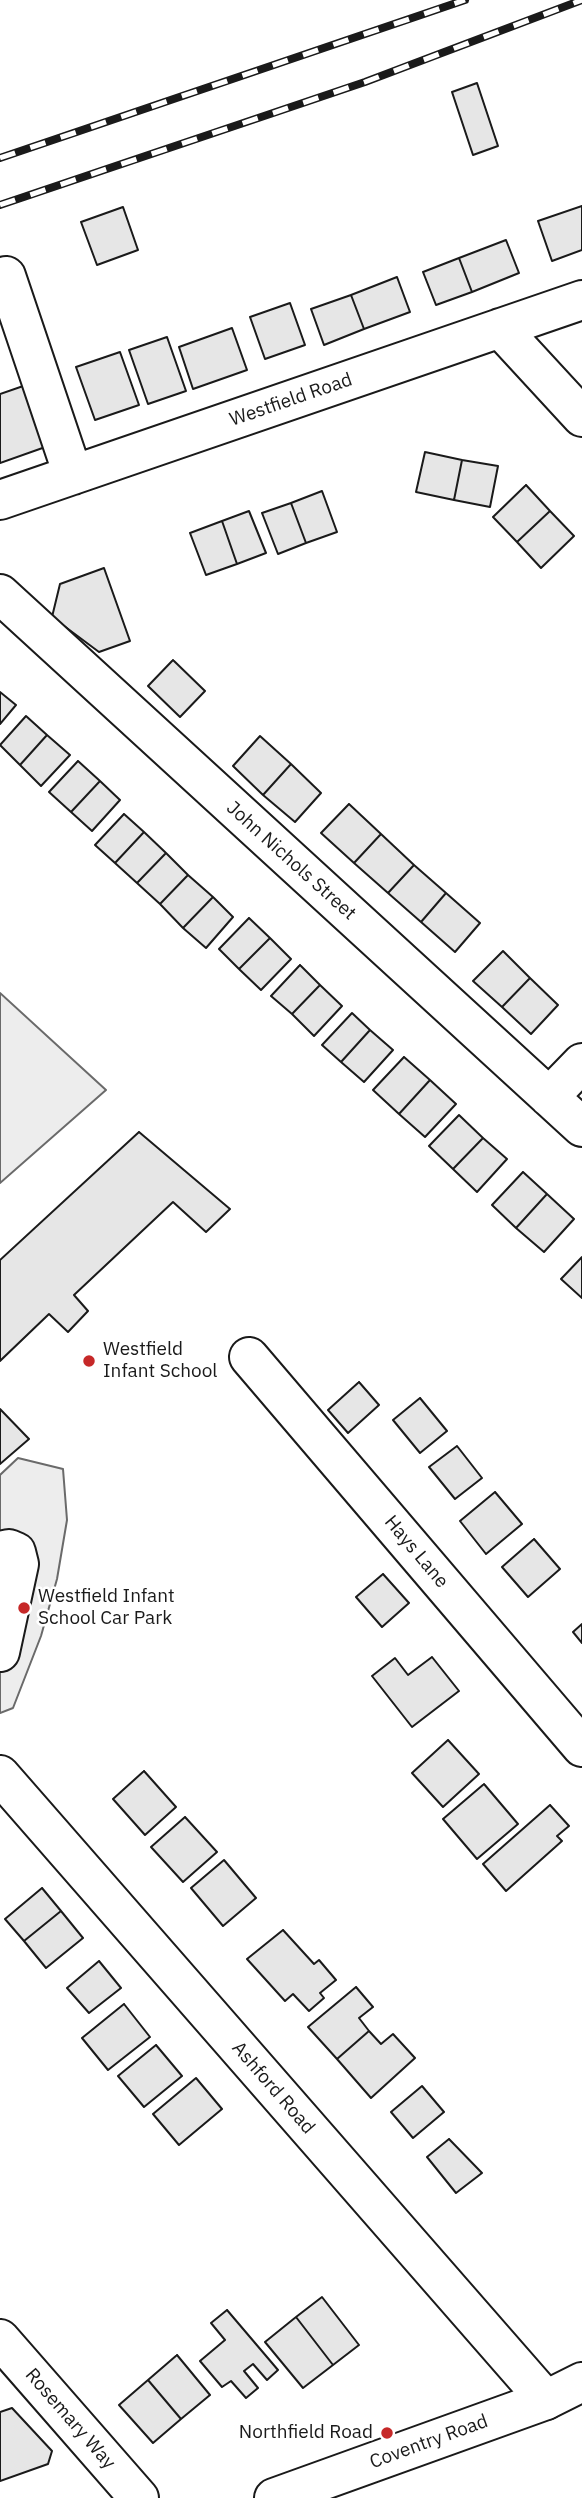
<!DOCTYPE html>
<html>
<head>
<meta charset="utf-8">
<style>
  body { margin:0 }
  canvas { display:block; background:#fff }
</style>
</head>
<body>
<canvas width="582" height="2498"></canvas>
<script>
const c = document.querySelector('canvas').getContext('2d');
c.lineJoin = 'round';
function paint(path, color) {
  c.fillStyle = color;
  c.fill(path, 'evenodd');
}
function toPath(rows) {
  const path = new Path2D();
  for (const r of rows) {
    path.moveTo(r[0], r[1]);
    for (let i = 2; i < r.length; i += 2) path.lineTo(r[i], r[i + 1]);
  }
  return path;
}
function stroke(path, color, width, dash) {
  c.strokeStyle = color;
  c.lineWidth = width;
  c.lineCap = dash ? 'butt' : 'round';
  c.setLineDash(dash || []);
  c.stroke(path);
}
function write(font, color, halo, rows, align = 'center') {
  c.font = font + ' "IBM Plex Sans",sans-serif';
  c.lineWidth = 5;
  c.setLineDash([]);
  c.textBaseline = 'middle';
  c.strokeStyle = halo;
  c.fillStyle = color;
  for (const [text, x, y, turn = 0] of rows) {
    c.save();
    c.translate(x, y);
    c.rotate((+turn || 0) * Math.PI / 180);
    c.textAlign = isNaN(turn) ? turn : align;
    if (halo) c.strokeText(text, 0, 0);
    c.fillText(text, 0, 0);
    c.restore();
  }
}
const built = toPath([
  [0,993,106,1090,0,1183,0,993],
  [18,1458,63,1469,67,1520,57,1579,41,1636,13,1708,0,1713,0,1475,18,1458]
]);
paint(built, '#ededed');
stroke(built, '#6a6a6a', 2);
const building = toPath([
  [477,83,498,146,473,155,452,92,477,83],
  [582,206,582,250,552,261,538,221,582,206],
  [123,207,138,250,97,265,81,222,123,207],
  [506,240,519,273,472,292,459,258,506,240],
  [459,258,472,292,436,305,423,272,459,258],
  [397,277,410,312,364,329,351,295,397,277],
  [351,295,364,329,324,345,311,309,351,295],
  [290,303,305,345,265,359,250,317,290,303],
  [232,328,247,370,193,389,179,347,232,328],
  [167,337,186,391,148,404,129,350,167,337],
  [120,352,139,405,95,420,76,367,120,352],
  [29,384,51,445,0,463,0,394,29,384],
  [425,452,462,460,454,500,416,492,425,452],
  [462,460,498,466,490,507,454,500,462,460],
  [526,485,550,511,517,542,493,517,526,485],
  [322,491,337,532,306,543,291,503,322,491],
  [291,503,306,543,278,554,262,513,291,503],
  [249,511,266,553,237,564,222,521,249,511],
  [550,511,574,536,541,568,517,542,550,511],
  [222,521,237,564,206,575,190,533,222,521],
  [104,568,130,641,99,652,52,617,60,584,104,568],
  [173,660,205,691,180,717,148,686,173,660],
  [0,692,16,705,0,724,0,692],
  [26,716,47,735,20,765,0,745,26,716],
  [47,735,70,755,41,786,20,765,47,735],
  [260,736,291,764,263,795,233,766,260,736],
  [78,761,100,781,71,812,49,792,78,761],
  [291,764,321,793,295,822,263,795,291,764],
  [100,781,120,800,92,831,71,812,100,781],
  [349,804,381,834,354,863,321,833,349,804],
  [124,814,144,832,115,863,95,845,124,814],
  [144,832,166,853,137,883,115,863,144,832],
  [381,834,414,865,388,893,354,863,381,834],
  [166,853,188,875,160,904,137,883,166,853],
  [414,865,446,893,421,922,388,893,414,865],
  [188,875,213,897,183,928,160,904,188,875],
  [446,893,480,923,455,952,421,922,446,893],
  [213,897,233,917,206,948,183,928,213,897],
  [249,918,270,938,239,969,219,949,249,918],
  [270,938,291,959,261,990,239,969,270,938],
  [503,951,530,978,502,1007,473,981,503,951],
  [300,965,320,985,292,1014,271,996,300,965],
  [530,978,558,1005,531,1034,502,1007,530,978],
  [320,985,342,1006,314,1036,292,1014,320,985],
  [352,1013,370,1030,341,1062,322,1045,352,1013],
  [370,1030,393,1050,364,1082,341,1062,370,1030],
  [404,1057,430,1080,399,1114,373,1090,404,1057],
  [430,1080,456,1104,425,1137,399,1114,430,1080],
  [459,1115,483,1138,453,1169,429,1146,459,1115],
  [139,1132,230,1209,206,1232,173,1202,74,1295,88,1311,68,1332,49,1314,0,1361,0,1260,139,1132],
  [483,1138,507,1159,477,1192,453,1169,483,1138],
  [523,1172,547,1194,516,1228,492,1205,523,1172],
  [547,1194,574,1219,544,1252,516,1228,547,1194],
  [582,1257,582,1298,561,1279,582,1257],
  [359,1382,379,1405,348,1433,328,1410,359,1382],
  [420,1398,447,1431,420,1453,393,1420,420,1398],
  [0,1409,29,1439,0,1464,0,1409],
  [457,1446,482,1478,455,1499,429,1467,457,1446],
  [495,1492,522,1524,486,1554,460,1521,495,1492],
  [534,1539,560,1569,528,1597,502,1567,534,1539],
  [383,1574,409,1603,382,1627,356,1597,383,1574],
  [582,1624,582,1643,573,1632,582,1624],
  [432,1657,459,1691,412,1727,372,1676,395,1658,408,1675,432,1657],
  [448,1740,479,1774,443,1807,412,1773,448,1740],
  [144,1771,176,1807,145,1835,113,1799,144,1771],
  [484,1784,518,1824,477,1859,443,1819,484,1784],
  [550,1805,569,1826,557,1836,562,1841,506,1891,483,1864,550,1805],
  [185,1817,217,1852,183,1882,151,1847,185,1817],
  [224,1860,256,1898,223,1926,191,1888,224,1860],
  [42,1888,61,1911,24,1941,5,1919,42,1888],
  [61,1911,83,1938,46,1968,24,1941,61,1911],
  [283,1930,314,1964,319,1960,336,1980,320,1993,324,1998,309,2011,293,1994,285,2001,247,1959,283,1930],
  [99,1961,121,1988,89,2013,67,1988,99,1961],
  [356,1987,373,2007,359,2018,369,2031,337,2059,308,2027,356,1987],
  [124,2004,150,2037,108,2070,82,2038,124,2004],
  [369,2031,381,2044,393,2034,415,2058,371,2098,337,2059,369,2031],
  [156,2045,182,2076,144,2107,118,2076,156,2045],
  [196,2078,222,2109,179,2145,153,2114,196,2078],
  [422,2086,444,2112,413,2138,391,2112,422,2086],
  [449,2139,482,2173,456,2193,427,2157,449,2139],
  [322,2297,359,2345,333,2365,296,2317,322,2297],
  [227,2310,278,2370,267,2380,253,2364,244,2371,258,2388,246,2398,231,2381,222,2387,200,2361,225,2340,211,2323,227,2310],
  [296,2317,333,2365,303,2388,265,2342,296,2317],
  [177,2355,210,2395,181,2419,148,2380,177,2355],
  [148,2380,181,2419,153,2443,119,2405,148,2380],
  [12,2408,52,2451,48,2464,0,2481,0,2412,12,2408]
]);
paint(building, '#e6e6e6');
stroke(building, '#1a1a1a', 2);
const minor = toPath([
  [6,276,73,475],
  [500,328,582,417],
  [0,500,582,300],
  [0,594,582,1127],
  [549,1097,582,1063],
  [249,1357,582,1747],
  [0,1551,9,1549,16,1552,19,1564,0,1652],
  [0,1775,546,2400],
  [0,2339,139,2498]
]);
const major = toPath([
  [274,2498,546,2400,582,2382]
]);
stroke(minor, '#1a1a1a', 42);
stroke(major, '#1a1a1a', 42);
stroke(minor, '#fff', 38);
stroke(major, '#fff', 38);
const rail = toPath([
  [0,158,465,0],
  [0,205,365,82,582,0]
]);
stroke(rail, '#1a1a1a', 8);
stroke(rail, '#fff', 5, [16]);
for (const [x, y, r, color] of [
  [89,1361,7,"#c62828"],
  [24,1608,7,"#c62828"],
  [387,2433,7,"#c62828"]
]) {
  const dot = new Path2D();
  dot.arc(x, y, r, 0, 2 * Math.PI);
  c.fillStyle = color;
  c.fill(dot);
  stroke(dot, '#fff', 2.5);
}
write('19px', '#1a1a1a', '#fff', [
  ["Westfield Road",291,400,-19],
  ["John Nichols Street",291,861,42],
  ["Hays Lane",416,1552,50],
  ["Ashford Road",273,2088,49],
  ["Rosemary Way",70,2419,49],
  ["Coventry Road",429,2442,-20]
]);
write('19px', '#1a1a1a', '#fff', [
  ["Westfield",103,1350],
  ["Infant School",103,1372],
  ["Westfield Infant",38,1597],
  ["School Car Park",38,1619],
  ["Northfield Road",373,2433,"right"]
], 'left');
</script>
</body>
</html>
